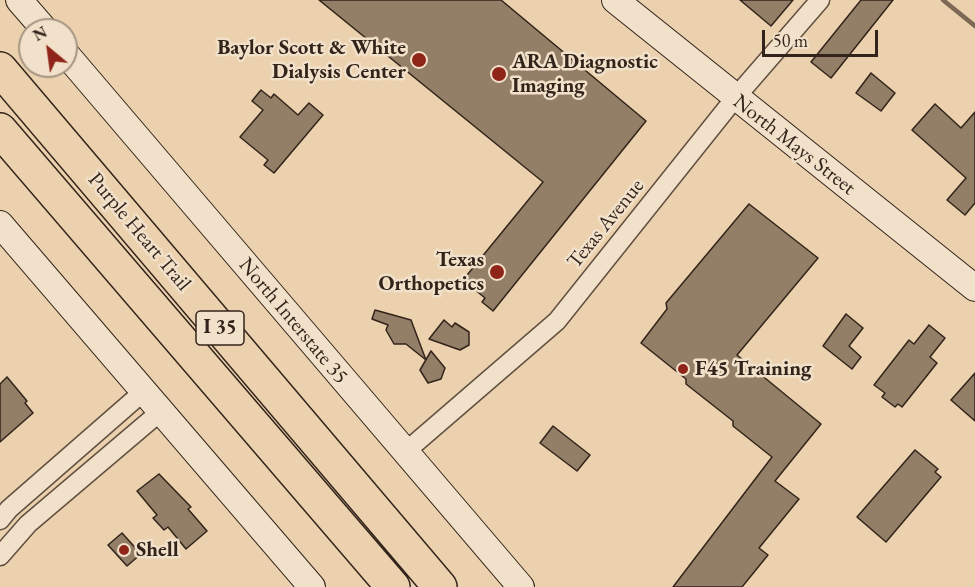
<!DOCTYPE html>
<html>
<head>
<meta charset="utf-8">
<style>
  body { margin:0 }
  #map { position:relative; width:975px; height:587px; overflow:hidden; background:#ebd1ad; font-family:"EB Garamond",serif }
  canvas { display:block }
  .north { position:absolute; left:18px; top:18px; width:60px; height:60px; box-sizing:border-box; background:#f2e1ca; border:2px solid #a69584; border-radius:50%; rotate:331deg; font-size:16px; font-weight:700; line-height:24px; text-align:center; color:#33241b }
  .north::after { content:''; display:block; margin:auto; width:21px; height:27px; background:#8f2418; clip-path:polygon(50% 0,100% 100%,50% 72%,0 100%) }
  .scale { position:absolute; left:762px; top:30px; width:116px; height:27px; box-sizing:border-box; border:3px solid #33241b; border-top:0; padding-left:8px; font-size:18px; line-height:21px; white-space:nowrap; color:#33241b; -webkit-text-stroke:4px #f2e1ca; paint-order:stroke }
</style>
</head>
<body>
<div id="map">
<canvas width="975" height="587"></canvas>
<div class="north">N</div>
<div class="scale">50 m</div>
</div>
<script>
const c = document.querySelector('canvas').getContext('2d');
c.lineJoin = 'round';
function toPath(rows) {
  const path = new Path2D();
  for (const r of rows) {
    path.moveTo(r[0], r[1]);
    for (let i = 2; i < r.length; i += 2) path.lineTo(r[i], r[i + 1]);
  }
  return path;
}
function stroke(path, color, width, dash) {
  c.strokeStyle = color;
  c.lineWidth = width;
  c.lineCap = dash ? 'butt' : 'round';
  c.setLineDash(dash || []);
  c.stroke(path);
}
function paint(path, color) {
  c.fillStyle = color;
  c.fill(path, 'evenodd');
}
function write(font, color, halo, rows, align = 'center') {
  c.font = font + ' "EB Garamond",serif';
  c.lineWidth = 5;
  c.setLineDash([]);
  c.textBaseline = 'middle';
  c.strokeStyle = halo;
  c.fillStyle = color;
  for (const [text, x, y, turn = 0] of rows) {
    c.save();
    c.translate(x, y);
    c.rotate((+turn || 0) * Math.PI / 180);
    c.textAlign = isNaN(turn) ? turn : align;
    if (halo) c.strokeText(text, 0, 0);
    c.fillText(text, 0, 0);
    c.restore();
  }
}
stroke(toPath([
  [943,0,975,26]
]), '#7c6855', 4.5);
const building = toPath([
  [319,0,501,0,646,121,493,311,482,302,485,298,463,280,543,182,319,0],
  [740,0,793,0,771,26,740,0],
  [861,0,893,0,831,78,811,62,861,0],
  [871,73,895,93,881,111,856,93,871,73],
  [261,90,271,98,274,94,298,115,309,103,323,115,274,173,264,165,268,160,240,137,263,110,252,101,261,90],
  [935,104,961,128,975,112,975,203,965,215,947,200,966,178,912,130,935,104],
  [749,204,818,258,737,355,821,424,775,481,799,499,759,548,768,555,742,587,673,587,772,457,733,426,733,421,686,384,686,379,641,343,667,309,666,303,749,204],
  [375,310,411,320,426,360,406,344,394,344,386,330,388,325,372,319,375,310],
  [846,314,863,328,849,346,861,357,852,369,823,346,846,314],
  [444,320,452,327,455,323,469,332,469,345,460,350,429,339,444,320],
  [929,325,945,338,930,357,937,363,902,407,898,404,895,407,882,397,885,393,874,385,909,340,914,344,929,325],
  [431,351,445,368,441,379,428,383,420,370,431,351],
  [975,373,975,421,951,400,975,373],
  [7,377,27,401,25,403,33,413,0,442,0,384,7,377],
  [553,426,590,455,577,471,540,443,553,426],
  [915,450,938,469,935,472,941,477,886,542,857,517,915,450],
  [159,474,191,507,188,509,207,531,186,549,168,527,164,530,153,518,157,515,137,491,159,474],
  [122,533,141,554,127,566,108,545,122,533]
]);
paint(building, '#937e67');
stroke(building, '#33241b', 1.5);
const street = toPath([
  [404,453,557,321,735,98,820,0],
  [0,520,9,509,143,392],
  [0,556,28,524,160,412]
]);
const secondary = toPath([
  [19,0,45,30],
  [615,0,975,288],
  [66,54,521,587],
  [0,224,312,587]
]);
const highway = toPath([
  [0,69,440,587],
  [0,130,393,587]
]);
stroke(street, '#614f40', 21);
stroke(secondary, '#33241b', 28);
stroke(highway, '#33241b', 36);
stroke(street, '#f2e1ca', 18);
stroke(secondary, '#f2e1ca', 26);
stroke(highway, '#ebd1ad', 33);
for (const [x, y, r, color] of [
  [419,60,8,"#8f2418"],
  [499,74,8,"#8f2418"],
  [497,272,8,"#8f2418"],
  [683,369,6,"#8f2418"],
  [124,550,6,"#8f2418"]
]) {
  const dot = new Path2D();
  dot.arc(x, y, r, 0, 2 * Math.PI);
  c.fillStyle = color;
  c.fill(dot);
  stroke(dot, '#f2e1ca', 2);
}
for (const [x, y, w] of [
  [220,328,48]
]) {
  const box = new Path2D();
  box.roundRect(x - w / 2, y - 17, w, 34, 4.5);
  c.fillStyle = '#f2e1ca';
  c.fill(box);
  stroke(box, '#33241b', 1.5);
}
write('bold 20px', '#33241b', null, [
  ["I 35",220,328]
]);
write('bold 21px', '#33241b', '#f2e1ca', [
  ["Baylor Scott & White",406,48,"right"],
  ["Dialysis Center",406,72,"right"],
  ["ARA Diagnostic",512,62],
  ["Imaging",512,86],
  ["Texas",484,260,"right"],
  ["Orthopetics",484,284,"right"],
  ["F45 Training",695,369],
  ["Shell",136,550]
], 'left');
write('21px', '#33241b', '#f2e1ca', [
  ["North Mays Street",794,145,38],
  ["Texas Avenue",606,224,-51],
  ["Purple Heart Trail",139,232,50],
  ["North Interstate 35",293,321,50]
]);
</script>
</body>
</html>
